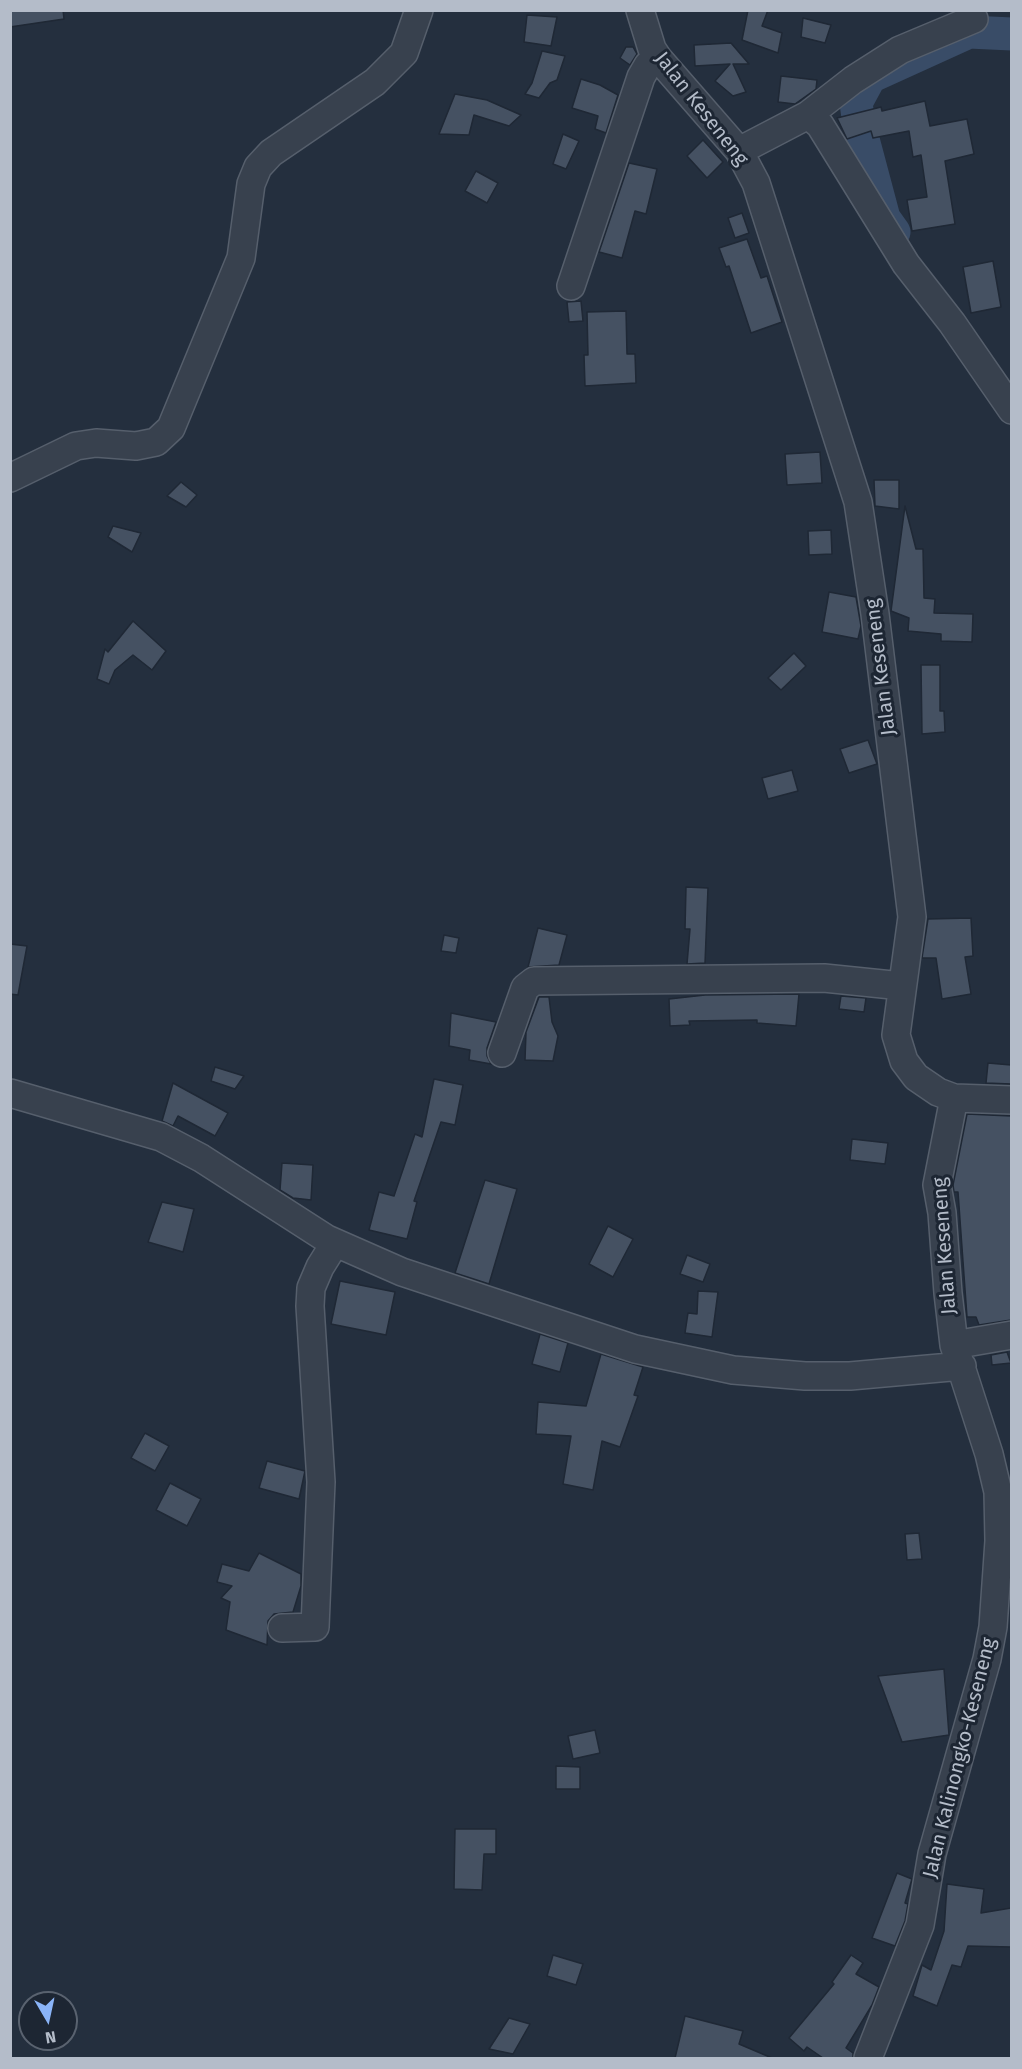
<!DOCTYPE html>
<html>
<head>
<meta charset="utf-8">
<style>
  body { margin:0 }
  #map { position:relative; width:1022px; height:2069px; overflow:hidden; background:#242f3e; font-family:"Fira Sans",sans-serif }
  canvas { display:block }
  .frame { position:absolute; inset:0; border:12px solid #b4bcc9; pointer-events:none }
  .north { position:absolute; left:18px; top:1991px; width:60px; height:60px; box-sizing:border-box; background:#1d2633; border:2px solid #59626f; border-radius:50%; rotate:171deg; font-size:16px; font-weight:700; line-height:24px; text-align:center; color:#b4bcc9 }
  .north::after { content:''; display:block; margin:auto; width:21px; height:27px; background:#8ab4f8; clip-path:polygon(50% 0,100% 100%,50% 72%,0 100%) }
</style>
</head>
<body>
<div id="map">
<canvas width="1022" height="2069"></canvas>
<div class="frame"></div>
<div class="north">N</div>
</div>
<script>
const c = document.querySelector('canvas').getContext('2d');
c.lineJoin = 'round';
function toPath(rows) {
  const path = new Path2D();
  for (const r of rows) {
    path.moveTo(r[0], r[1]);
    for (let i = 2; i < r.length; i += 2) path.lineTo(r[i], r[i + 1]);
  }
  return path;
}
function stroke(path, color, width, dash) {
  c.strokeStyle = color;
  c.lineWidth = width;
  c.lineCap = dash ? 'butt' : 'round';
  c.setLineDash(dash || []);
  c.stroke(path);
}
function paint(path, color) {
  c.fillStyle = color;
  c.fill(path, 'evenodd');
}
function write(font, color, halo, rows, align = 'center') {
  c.font = font + ' "Fira Sans",sans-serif';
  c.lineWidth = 6;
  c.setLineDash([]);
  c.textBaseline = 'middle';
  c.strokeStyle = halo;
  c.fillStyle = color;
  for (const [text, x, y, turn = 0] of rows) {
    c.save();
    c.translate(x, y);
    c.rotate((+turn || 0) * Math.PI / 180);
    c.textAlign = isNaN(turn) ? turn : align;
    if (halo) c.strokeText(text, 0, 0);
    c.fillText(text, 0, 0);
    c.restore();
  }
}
stroke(toPath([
  [894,232,884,218,859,124,856,103,870,77,969,32,1012,34]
]), '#394c67', 33);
const building = toPath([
  [10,10,63,10,64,19,10,27,10,10],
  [748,10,768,10,762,26,782,33,778,53,742,40,748,10],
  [527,15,557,17,551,46,524,42,527,15],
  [803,18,831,25,825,43,801,37,803,18],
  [731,43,749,64,733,64,746,92,733,96,715,81,730,64,695,66,694,45,731,43],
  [626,47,633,47,637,54,630,65,620,58,626,47],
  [542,51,565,56,557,80,550,83,539,98,525,94,532,83,542,51],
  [781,76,817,80,816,89,795,104,778,102,781,76],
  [581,79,600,85,618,95,606,133,595,129,598,116,572,108,581,79],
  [455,94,487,100,521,115,509,126,474,115,469,135,439,134,455,94],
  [925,101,930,126,967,119,974,154,945,161,955,224,912,231,907,200,927,197,921,155,913,157,909,131,873,138,871,131,847,139,837,118,881,107,882,111,925,101],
  [563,134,579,141,566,169,553,164,563,134],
  [703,140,723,162,707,178,687,156,703,140],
  [629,163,657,169,646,214,635,211,622,258,599,252,629,163],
  [476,171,498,183,487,203,465,191,476,171],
  [742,213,749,233,735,238,728,218,742,213],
  [747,239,761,278,767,276,782,322,751,333,729,266,726,267,719,248,747,239],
  [993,261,1001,307,971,313,963,267,993,261],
  [581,301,583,321,569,322,567,302,581,301],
  [626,311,627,354,635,354,636,383,585,386,584,355,588,355,587,312,626,311],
  [820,452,822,483,787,485,785,454,820,452],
  [874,480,899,480,899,509,875,506,874,480],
  [181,482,197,495,186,507,167,496,181,482],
  [905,506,916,549,923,549,924,598,935,599,934,613,973,614,972,642,941,641,941,634,908,631,909,618,891,611,905,506],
  [113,526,141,533,132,552,108,537,113,526],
  [831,530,832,554,809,555,808,531,831,530],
  [829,592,856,597,861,626,858,639,822,632,829,592],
  [133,621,166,651,152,670,133,655,115,670,109,684,97,679,105,649,108,652,133,621],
  [794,653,806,666,781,690,768,678,794,653],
  [921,665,940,665,940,711,944,711,945,732,922,734,921,665],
  [868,740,877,764,849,773,840,749,868,740],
  [792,770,798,791,768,799,762,778,792,770],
  [686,887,708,888,705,963,687,964,690,929,685,929,686,887],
  [971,918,973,956,965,957,971,994,942,999,936,958,922,958,928,919,971,918],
  [538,928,567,935,559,965,528,967,538,928],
  [444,935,459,938,456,953,441,951,444,935],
  [10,944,27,946,18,995,10,994,10,944],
  [799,994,796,1026,757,1023,757,1020,689,1021,690,1025,670,1026,669,999,705,995,799,994],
  [841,996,866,998,864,1012,839,1009,841,996],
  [539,997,549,997,552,1022,558,1036,553,1061,525,1060,526,1032,539,997],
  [451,1013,496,1022,487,1048,487,1056,491,1064,469,1060,470,1050,449,1046,451,1013],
  [988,1063,1011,1065,1011,1084,986,1083,988,1063],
  [215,1067,244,1076,235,1089,211,1081,215,1067],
  [434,1079,463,1085,455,1125,441,1122,414,1201,417,1202,407,1239,369,1230,379,1192,394,1196,415,1134,422,1137,434,1079],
  [173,1083,228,1113,215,1136,178,1116,173,1126,162,1121,173,1083],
  [967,1114,1011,1116,1011,1320,979,1325,976,1317,967,1317,958,1192,954,1192,953,1185,967,1114],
  [852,1139,888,1143,885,1164,850,1160,852,1139],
  [282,1163,313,1165,311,1200,293,1198,280,1190,282,1163],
  [485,1180,517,1189,489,1284,455,1273,485,1180],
  [162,1202,194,1209,183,1252,148,1242,162,1202],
  [608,1226,633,1239,613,1277,589,1264,608,1226],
  [687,1255,710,1264,703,1282,680,1274,687,1255],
  [340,1281,395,1292,386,1335,331,1324,340,1281],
  [698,1291,718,1292,712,1337,685,1333,688,1313,697,1314,698,1291],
  [540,1334,568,1343,560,1372,532,1364,540,1334],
  [1007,1352,1011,1363,992,1365,991,1355,1007,1352],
  [601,1354,643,1367,634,1395,638,1396,620,1447,602,1441,593,1490,563,1484,571,1436,536,1434,538,1402,586,1406,601,1354],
  [145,1433,169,1446,155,1471,131,1458,145,1433],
  [267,1461,305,1471,299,1499,259,1488,267,1461],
  [170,1483,201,1499,187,1526,156,1510,170,1483],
  [919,1533,922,1559,907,1560,905,1534,919,1533],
  [259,1553,301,1574,301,1586,293,1612,274,1614,268,1621,267,1645,226,1630,230,1602,221,1598,232,1586,217,1582,222,1564,249,1571,259,1553],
  [944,1669,949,1735,902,1742,878,1676,944,1669],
  [595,1730,600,1753,573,1759,568,1736,595,1730],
  [556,1766,580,1767,580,1789,556,1789,556,1766],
  [455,1829,496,1829,496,1854,484,1854,482,1890,454,1889,455,1829],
  [897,1873,912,1879,905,1903,908,1904,905,1921,895,1946,872,1938,897,1873],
  [947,1884,984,1889,981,1913,1011,1908,1011,1947,968,1946,961,1967,952,1965,937,2006,913,1996,922,1965,931,1970,944,1931,947,1884],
  [553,1955,583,1964,576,1985,547,1976,553,1955],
  [851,1955,863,1963,856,1974,879,1987,872,2005,846,2048,853,2053,853,2058,823,2058,807,2047,804,2051,789,2038,834,1984,832,1982,851,1955],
  [685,2016,743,2031,739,2044,772,2058,675,2058,685,2016],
  [509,2018,530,2024,513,2054,489,2049,509,2018]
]);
paint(building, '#455162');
stroke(building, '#1f2835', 1.5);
const minor = toPath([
  [640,10,652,49,658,58,739,151,756,183,858,502,875,614,912,917,896,1035,904,1061,916,1077,938,1092,954,1098,937,1185,942,1213,948,1293,954,1345,989,1454,998,1492,999,1541,993,1627,987,1659,932,1854,920,1925,868,2058],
  [808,115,820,125,906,264,952,323,1012,410],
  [739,151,808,115,853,80,900,50,974,19],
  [571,286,641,77,648,65,658,58],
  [10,478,76,446,96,443,136,446,156,442,171,428,241,258,251,184,258,167,271,153,375,82,404,53,419,10],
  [502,1053,525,988,534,981,824,978,902,986],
  [10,1093,161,1137,201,1158,327,1239,402,1272,635,1349,733,1370,805,1376,850,1376,962,1366],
  [954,1098,1012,1100],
  [954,1345,1012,1335],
  [282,1628,315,1627,321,1482,310,1306,311,1288,320,1267,335,1243]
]);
stroke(minor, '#565f6c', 30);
stroke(minor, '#38414e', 27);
write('20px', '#b4bcc9', '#1d2633', [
  ["Jalan Keseneng",701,109,52],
  ["Jalan Keseneng",881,667,-97],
  ["Jalan Keseneng",945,1246,-94],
  ["Jalan Kalinongko-Keseneng",960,1758,-76]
]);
</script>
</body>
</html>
